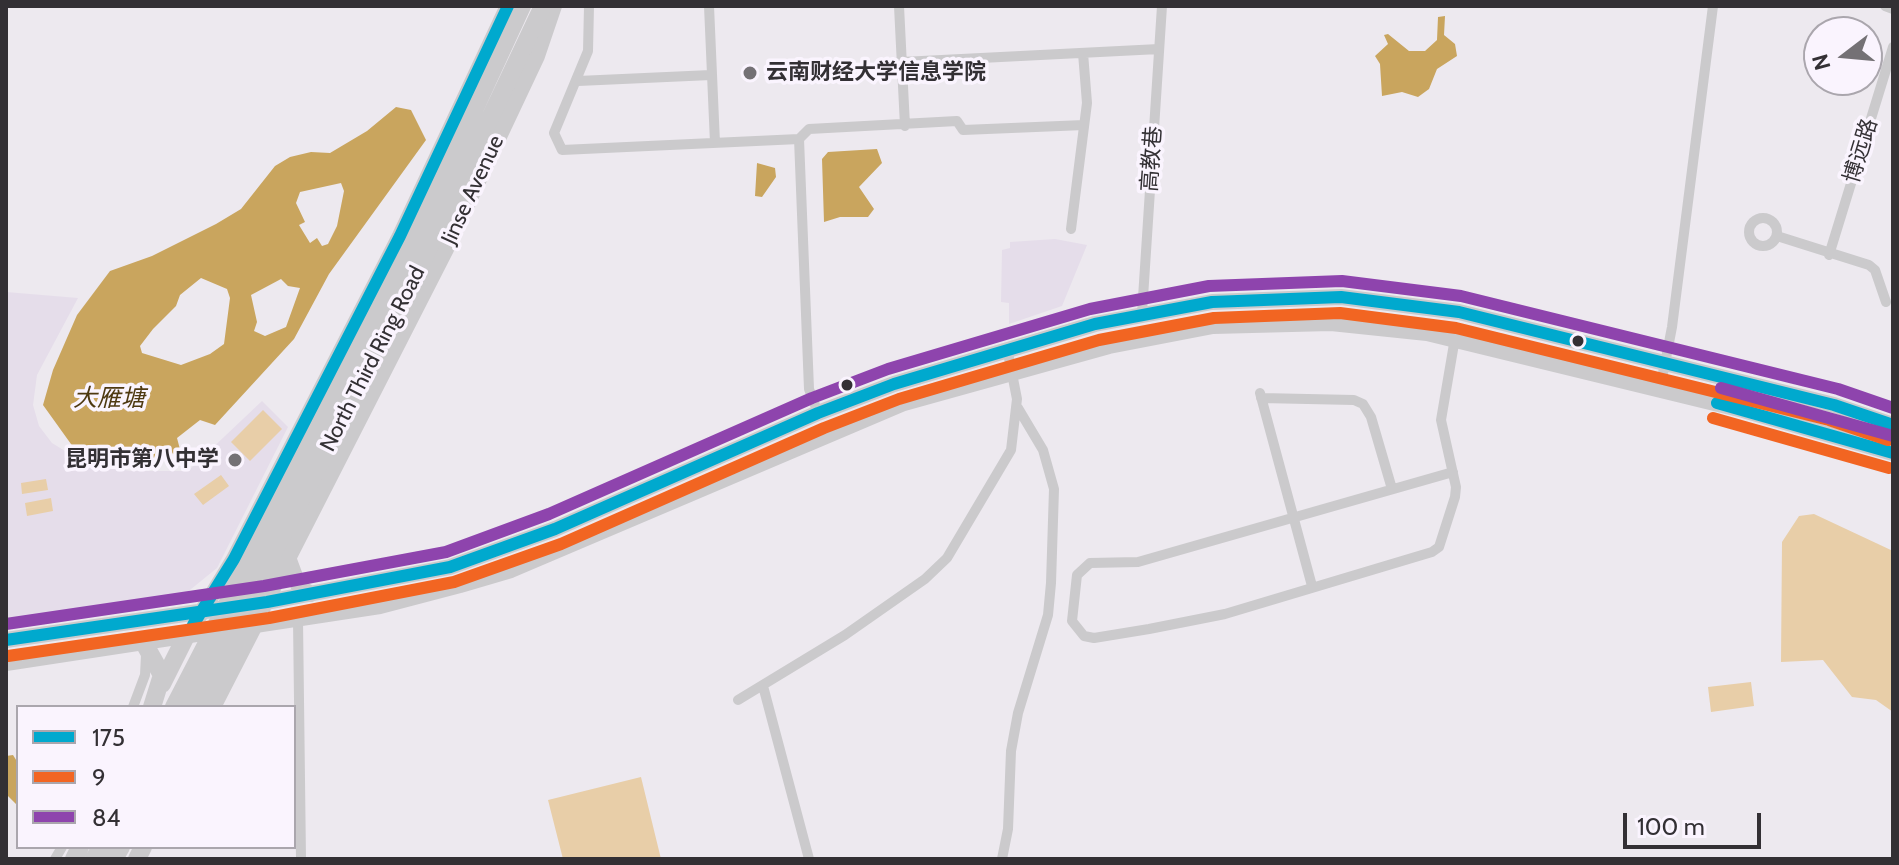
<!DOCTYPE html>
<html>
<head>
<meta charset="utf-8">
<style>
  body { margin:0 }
  #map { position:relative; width:1899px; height:865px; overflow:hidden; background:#ede9ef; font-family:Cabin,sans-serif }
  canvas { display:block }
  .frame { position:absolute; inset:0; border:8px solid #333034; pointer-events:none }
  .legend { position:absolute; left:16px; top:705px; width:280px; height:144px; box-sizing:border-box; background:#faf4fe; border:2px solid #aaa6ad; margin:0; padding:10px 14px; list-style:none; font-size:24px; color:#333034 }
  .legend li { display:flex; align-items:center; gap:16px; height:40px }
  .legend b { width:40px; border:2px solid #aaa6ad }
  .north { position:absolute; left:1803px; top:16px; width:80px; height:80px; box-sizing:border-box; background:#faf4fe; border:2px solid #aaa6ad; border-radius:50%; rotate:254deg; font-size:22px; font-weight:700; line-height:32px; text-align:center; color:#333034 }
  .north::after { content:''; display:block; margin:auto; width:28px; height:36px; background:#747175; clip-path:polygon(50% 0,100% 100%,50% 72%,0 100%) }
  .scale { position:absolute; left:1623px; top:813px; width:138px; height:36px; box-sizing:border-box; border:4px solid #333034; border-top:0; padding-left:10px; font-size:24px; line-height:28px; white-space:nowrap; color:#333034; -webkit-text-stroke:6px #faf4fe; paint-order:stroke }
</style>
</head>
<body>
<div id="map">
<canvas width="1899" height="865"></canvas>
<div class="frame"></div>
<ul class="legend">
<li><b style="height:10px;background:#00a9ce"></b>175</li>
<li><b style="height:10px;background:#f26522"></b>9</li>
<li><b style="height:10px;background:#8e44ad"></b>84</li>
</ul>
<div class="north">N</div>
<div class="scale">100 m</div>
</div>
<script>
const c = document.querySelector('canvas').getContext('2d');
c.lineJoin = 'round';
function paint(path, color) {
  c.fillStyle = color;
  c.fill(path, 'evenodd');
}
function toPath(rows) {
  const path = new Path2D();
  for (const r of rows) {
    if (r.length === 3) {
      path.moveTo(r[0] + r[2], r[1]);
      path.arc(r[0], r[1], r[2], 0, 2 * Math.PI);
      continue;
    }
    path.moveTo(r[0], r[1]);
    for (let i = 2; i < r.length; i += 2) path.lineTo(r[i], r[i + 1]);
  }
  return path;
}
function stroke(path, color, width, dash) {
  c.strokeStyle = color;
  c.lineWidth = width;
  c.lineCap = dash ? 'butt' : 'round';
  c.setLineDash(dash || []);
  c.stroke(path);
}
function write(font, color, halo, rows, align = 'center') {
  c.font = font + ' Cabin,"Noto Sans SC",sans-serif';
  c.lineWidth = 7;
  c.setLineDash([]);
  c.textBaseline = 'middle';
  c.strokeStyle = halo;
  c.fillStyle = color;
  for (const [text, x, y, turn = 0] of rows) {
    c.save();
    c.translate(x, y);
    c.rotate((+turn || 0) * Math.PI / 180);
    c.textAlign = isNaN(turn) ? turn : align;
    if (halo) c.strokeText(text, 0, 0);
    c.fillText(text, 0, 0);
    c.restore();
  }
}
paint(toPath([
  [1055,239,1087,245,1062,306,1009,324,1009,303,1001,302,1002,250,1010,248,1010,242],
  [6,292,78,298,37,375,33,405,39,426,52,443,86,464,131,471,188,471,262,401,288,427,217,568,185,594,151,602,6,620]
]), '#e5ddea');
paint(toPath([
  [263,410,282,429,250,461,231,442],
  [221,475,229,486,203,505,194,494],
  [46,479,48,490,22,494,21,483],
  [51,498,53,511,27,516,25,503],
  [1814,514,1893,551,1893,712,1876,700,1852,697,1823,660,1781,662,1782,542,1799,516],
  [1751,682,1754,706,1711,712,1708,687],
  [641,777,661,859,563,859,548,800]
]), '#e8cea8');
paint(toPath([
  [1445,16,1444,35,1455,44,1457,56,1437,69,1429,89,1418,97,1402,92,1382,96,1380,64,1375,56,1388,44,1384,35,1388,34,1409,51,1425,51,1437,40,1438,17],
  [396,107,411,110,426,140,329,274,294,339,215,425,200,420,177,438,182,457,158,448,153,461,76,451,43,405,53,370,77,315,110,271,152,256,216,224,241,209,275,166,290,157,311,152,330,153,367,131],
  [341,183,344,191,337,226,328,244,322,246,317,238,310,243,299,225,305,222,296,203,300,192],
  [201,278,227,289,230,298,224,344,210,354,181,365,142,353,140,346,153,329,176,306,180,295],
  [281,279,288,286,300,288,286,327,265,336,254,331,257,322,251,295],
  [877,149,882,163,859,187,874,209,868,217,840,217,824,222,822,159,828,152],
  [757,163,775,168,776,177,762,197,755,196],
  [13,755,18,763,18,806,6,794,6,756]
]), '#c9a55e');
stroke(toPath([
  [589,6,588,51,554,133,562,150,799,139,809,129,957,121,963,130,1084,125],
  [709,6,715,143],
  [899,6,905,126],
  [1885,6,1893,9],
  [902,62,1159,49],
  [578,81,711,75],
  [799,139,809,389,818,413],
  [1763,232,14],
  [1071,229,1087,103,1083,53],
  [1777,236,1869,265,1875,270,1886,302],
  [1829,255,1893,47],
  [1142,313,1162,6],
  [1660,389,1672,327,1713,6],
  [1260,393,1312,586],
  [1261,398,1354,400,1363,404,1371,417,1392,489],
  [1453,472,1138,562,1090,563,1077,575,1072,621,1084,636,1094,638,1149,629,1225,614,1432,552,1439,547,1455,497,1456,487,1441,420,1455,338],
  [298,620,301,859],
  [763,686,809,859],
  [738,700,845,635,925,579,947,558,1011,450,1017,399,1007,348],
  [133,707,145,675,146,655],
  [55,859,62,847],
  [1002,859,1008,829,1011,751,1018,713,1048,615,1051,583,1054,489,1043,450,1018,408]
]), '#cbcacc', 10);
stroke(toPath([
  [289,560,299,587,311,594],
  [198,618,234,559,400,236,508,6],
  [253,627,446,249,537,56,554,6],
  [6,640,267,602,450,567,555,529,818,413,894,384,1095,324,1212,302,1341,297,1459,312,1834,405,1893,425],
  [6,663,380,606,460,585,511,570,904,403,1109,346,1213,326,1331,323,1427,333,1743,410,1893,453]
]), '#cbcacc', 16);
stroke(toPath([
  [144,643,162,675,152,707],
  [162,684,186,636],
  [174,707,404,262,522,6],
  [193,707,400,309,543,6],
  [212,707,253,627],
  [74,859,80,847],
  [94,859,101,847],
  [114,859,121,847],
  [137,859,143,847]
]), '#cbcacc', 18);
stroke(toPath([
  [1717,403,1893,453],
  [193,625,234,559,400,236,508,6],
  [6,640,267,602,450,567,555,529,818,413,894,384,1095,324,1212,302,1341,297,1459,312,1834,405,1893,425]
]), '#00a9ce', 12);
stroke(toPath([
  [1713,418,1889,468],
  [8,656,269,618,454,582,561,544,824,428,899,399,1099,340,1214,318,1340,313,1456,328,1829,420,1888,440]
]), '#f26522', 12);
stroke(toPath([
  [1721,388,1893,436],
  [6,624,264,586,446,552,549,514,812,398,888,369,1090,309,1209,286,1342,281,1461,296,1838,389,1893,408]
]), '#8e44ad', 12);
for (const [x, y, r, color] of [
  [750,73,8,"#747175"],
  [1578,341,7,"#333034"],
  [847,385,7,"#333034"],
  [235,460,8,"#747175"]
]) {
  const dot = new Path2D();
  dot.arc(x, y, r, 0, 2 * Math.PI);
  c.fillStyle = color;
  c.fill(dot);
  stroke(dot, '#faf4fe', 3);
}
write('bold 22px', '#333034', '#faf4fe', [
  ["云南财经大学信息学院",766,73],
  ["昆明市第八中学",219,460,"right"]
], 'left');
write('22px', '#333034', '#faf4fe', [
  ["博远路",1861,151,-73],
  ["高教巷",1152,159,-86],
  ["Jinse Avenue",473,190,-65],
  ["North Third Ring Road",373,359,-63]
]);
write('italic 24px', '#4e3911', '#faf4fe', [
  ["大雁塘",109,399]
]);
</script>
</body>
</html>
